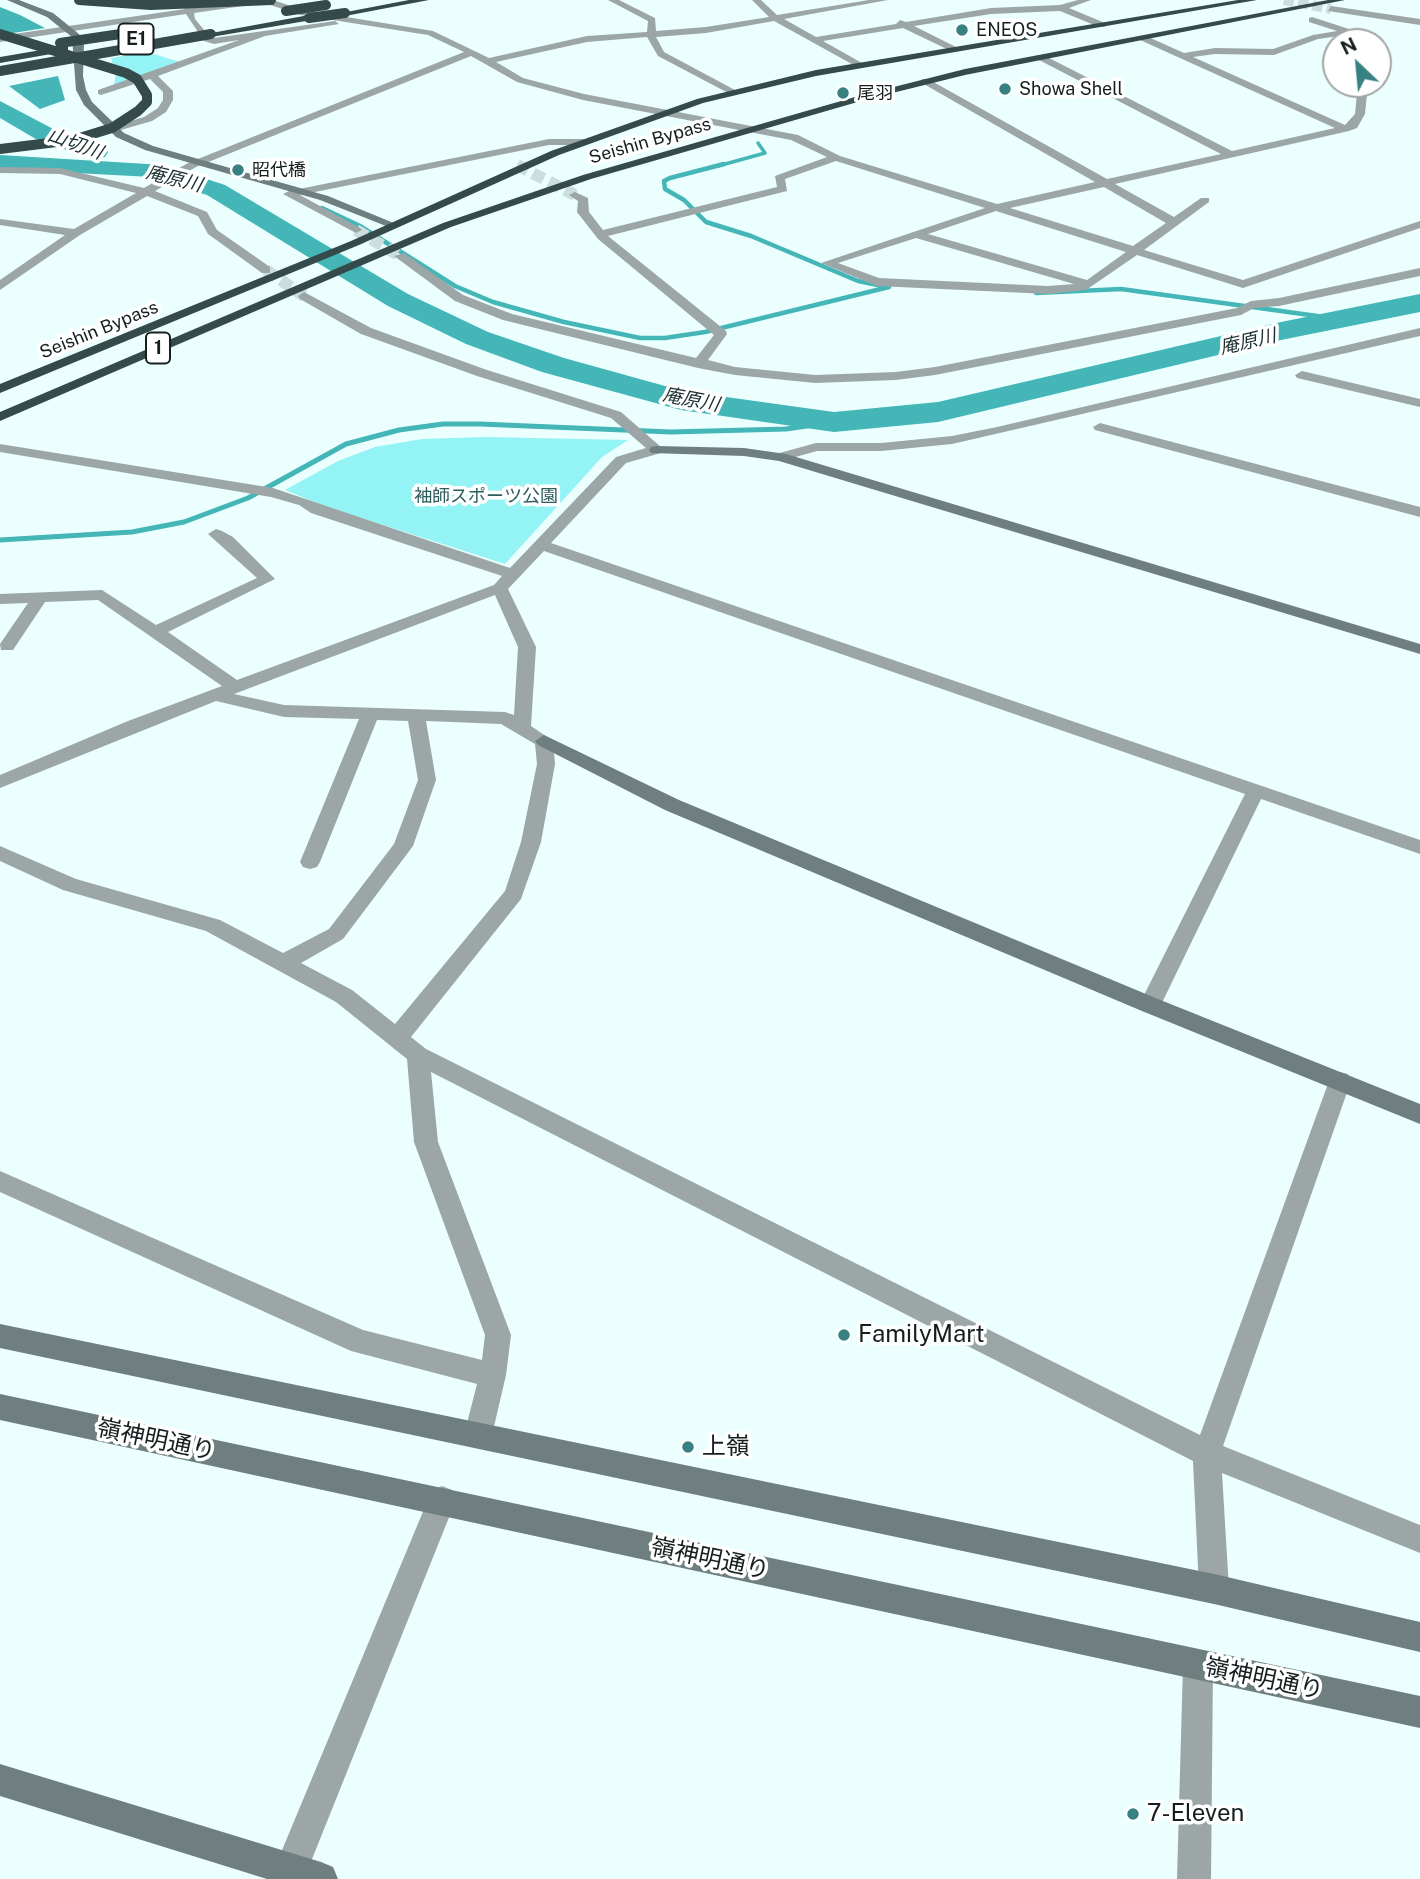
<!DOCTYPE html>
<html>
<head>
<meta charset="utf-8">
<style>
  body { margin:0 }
  #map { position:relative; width:1420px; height:1879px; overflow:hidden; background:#ebffff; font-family:"Public Sans",sans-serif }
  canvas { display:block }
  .north { position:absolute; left:1322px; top:28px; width:70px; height:70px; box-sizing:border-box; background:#fff; border:2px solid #a2a5a5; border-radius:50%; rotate:334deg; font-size:19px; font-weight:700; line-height:28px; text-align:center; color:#161f1f }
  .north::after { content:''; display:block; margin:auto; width:24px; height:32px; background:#388182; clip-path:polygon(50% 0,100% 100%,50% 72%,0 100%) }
</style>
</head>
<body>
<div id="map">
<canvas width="1420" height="1879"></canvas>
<div class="north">N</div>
</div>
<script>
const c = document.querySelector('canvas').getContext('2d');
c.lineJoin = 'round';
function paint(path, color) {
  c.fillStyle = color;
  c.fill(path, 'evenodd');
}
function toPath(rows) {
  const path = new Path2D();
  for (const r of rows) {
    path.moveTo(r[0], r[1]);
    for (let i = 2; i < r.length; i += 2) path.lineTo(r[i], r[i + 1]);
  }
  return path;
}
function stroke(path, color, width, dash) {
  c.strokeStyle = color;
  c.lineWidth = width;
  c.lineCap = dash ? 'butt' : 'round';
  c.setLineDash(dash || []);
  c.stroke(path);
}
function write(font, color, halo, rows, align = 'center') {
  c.font = font + ' "Public Sans","Noto Sans JP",sans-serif';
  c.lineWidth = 7;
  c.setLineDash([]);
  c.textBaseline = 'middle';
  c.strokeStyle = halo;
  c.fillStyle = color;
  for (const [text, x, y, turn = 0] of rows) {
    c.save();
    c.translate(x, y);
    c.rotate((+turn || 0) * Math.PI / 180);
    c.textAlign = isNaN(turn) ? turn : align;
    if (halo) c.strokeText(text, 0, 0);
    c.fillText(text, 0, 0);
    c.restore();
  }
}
paint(toPath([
  [147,52,180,62,114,85,116,74,111,58],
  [486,437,628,440,602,457,505,564,324,506,285,490,338,461,375,447,422,439]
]), '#94f3f4');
paint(toPath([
  [0,7,20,15,45,28,0,35],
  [58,76,65,100,40,109,9,86]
]), '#44b6b8');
stroke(toPath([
  [718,166,765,153,758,143]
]), '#44b6b8', 3.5);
stroke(toPath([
  [724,164,670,178,664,181,665,189,684,200,706,222,751,236,858,281,883,286],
  [322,208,360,226,455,286,493,302,564,322,640,338,665,338,705,332,889,287],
  [1036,293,1121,289,1339,319]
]), '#44b6b8', 4.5);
stroke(toPath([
  [0,540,132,532,184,522,248,498,346,444,399,430,443,424,480,424,671,432,786,429,834,422]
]), '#44b6b8', 5);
paint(toPath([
  [0,101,59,132,105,147,108,152,105,157,96,159,41,142,0,118,0,101],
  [0,155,163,165,225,185,408,294,488,332,564,358,683,391,834,412,938,402,1281,322,1420,294,1420,312,1281,340,938,422,834,432,681,410,542,372,466,344,388,306,207,195,151,177,0,169,0,155]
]), '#44b6b8');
stroke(toPath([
  [1284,0,1331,9]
]), '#cbdddd', 10, [10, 4.5]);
stroke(toPath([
  [517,165,575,195],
  [356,230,400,256],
  [266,270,304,296]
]), '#cbdddd', 12, [12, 6]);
paint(toPath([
  [184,0,194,8,247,0,273,0,303,10,433,31,489,58,587,36,647,32,648,21,608,0,619,0,655,18,656,31,706,27,769,17,752,0,761,0,777,15,869,0,888,0,784,19,816,37,896,24,900,20,906,22,991,8,1060,5,1078,0,1091,0,1069,8,1105,23,1105,27,1099,27,1060,11,991,14,914,26,956,47,958,49,953,52,903,28,823,41,862,63,862,67,859,68,774,21,706,33,656,37,664,52,735,90,737,92,732,95,658,56,647,37,587,42,496,62,523,78,584,94,798,135,840,156,997,204,1095,182,922,83,922,79,928,79,1107,179,1221,154,1037,59,1037,55,1043,55,1232,151,1335,128,1140,40,1140,36,1146,36,1184,53,1215,48,1273,49,1313,35,1337,31,1309,22,1309,18,1312,17,1352,30,1367,42,1356,42,1347,35,1318,39,1274,55,1215,54,1193,57,1345,125,1355,114,1358,84,1368,84,1365,114,1357,128,1349,131,1115,184,1174,217,1201,198,1209,198,1209,202,1144,250,1243,280,1420,221,1420,228,1243,288,1137,255,1086,290,1048,294,877,286,821,263,985,208,836,161,785,179,787,191,608,236,726,331,727,334,708,360,735,367,815,375,896,372,935,367,1237,308,1251,301,1279,298,1420,268,1420,276,1279,306,1254,308,1241,315,935,375,896,380,815,383,735,375,698,368,503,320,455,301,394,256,404,253,463,295,512,314,696,358,714,335,598,239,577,212,578,201,569,195,575,192,588,198,589,212,603,230,777,187,775,176,827,157,791,140,583,100,517,82,471,56,196,167,155,191,207,212,217,230,270,267,270,273,262,273,208,234,198,216,147,196,80,235,0,290,0,280,65,235,0,225,0,219,74,229,136,193,60,174,0,173,0,167,60,168,144,188,188,163,464,52,428,35,301,15,264,3,194,13,195,19,210,37,214,38,335,21,339,24,265,36,158,76,173,91,173,100,166,112,152,121,114,132,109,129,110,127,144,117,158,108,163,100,163,92,150,79,101,95,98,94,98,90,239,40,214,44,204,41,186,14,0,42,0,36,185,9,180,3,184,0],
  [1104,187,1166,223,1133,246,1010,208,1104,187],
  [996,211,1126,252,1087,280,928,234,996,211],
  [916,238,1074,284,1048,286,879,278,838,263,916,238],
  [1331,6,1420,19,1420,25,1328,11,1331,6],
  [549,139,584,139,589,142,584,145,549,145,300,195,360,228,362,230,356,233,283,194,289,191,549,139],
  [304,292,371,328,487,370,621,412,661,447,663,450,661,453,626,463,551,543,1420,840,1420,854,1261,799,1158,1011,1150,1013,1142,1011,1139,1005,1245,794,544,551,508,589,536,647,531,726,553,741,555,764,541,842,521,899,411,1037,426,1049,1200,1435,1329,1081,1332,1074,1340,1072,1348,1074,1351,1081,1223,1446,1420,1525,1420,1553,1222,1473,1229,1589,1224,1599,1214,1604,1204,1599,1199,1589,1193,1461,431,1072,438,1142,511,1335,506,1375,492,1435,488,1445,478,1448,468,1445,464,1435,477,1384,351,1351,0,1192,0,1171,363,1330,482,1360,485,1335,414,1142,407,1059,336,1002,206,931,63,890,0,861,0,846,76,879,220,920,283,953,329,929,394,844,418,780,408,721,377,720,320,862,317,867,310,869,303,867,300,862,359,719,284,717,216,701,0,788,0,775,128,721,222,686,98,600,45,602,13,650,1,650,0,644,28,603,0,604,0,594,102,590,156,625,257,578,208,534,216,529,222,531,233,537,275,579,168,632,237,680,494,585,502,576,311,513,299,505,271,497,0,452,0,444,273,488,510,568,616,457,646,448,611,418,477,376,361,334,300,299,298,296,304,292],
  [495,595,518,647,514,715,505,712,284,705,234,694,495,595],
  [426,721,501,724,535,744,537,764,521,842,505,891,395,1024,352,990,301,963,343,939,413,846,436,780,426,721],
  [1420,328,1420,336,952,444,881,451,817,451,781,461,774,457,776,454,816,443,881,443,952,436,997,427,1420,328],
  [1302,371,1420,399,1420,407,1297,378,1295,375,1302,371],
  [1100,423,1420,507,1420,517,1095,430,1093,427,1100,423],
  [442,1486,452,1490,456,1500,304,1879,270,1879,432,1490,442,1486],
  [1198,1650,1209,1654,1213,1665,1211,1879,1177,1879,1183,1665,1187,1654,1198,1650]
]), '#9ca6a6');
paint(toPath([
  [7,0,19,0,53,13,79,34,84,43,83,76,86,90,92,102,124,133,153,146,328,196,401,226,391,228,320,200,145,150,116,137,84,105,76,90,72,37,47,17,7,0],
  [656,446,744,448,786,454,1420,644,1420,654,779,461,744,456,651,453,649,450,651,447,656,446],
  [544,735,679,800,1158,999,1420,1104,1420,1124,1142,1011,665,810,538,745,535,741,544,735],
  [0,1324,1214,1574,1420,1622,1420,1652,1214,1604,0,1348,0,1324],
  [0,1394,1420,1696,1420,1728,0,1420,0,1394],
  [0,1764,321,1862,333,1867,338,1879,267,1879,0,1796,0,1764]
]), '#6f7e7e');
paint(toPath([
  [409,0,429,0,345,16,341,13,409,0],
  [1238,0,1257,0,816,76,703,103,559,155,359,245,0,393,0,384,351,241,551,151,697,99,816,70,1238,0],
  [1328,0,1345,0,965,75,868,99,591,179,451,227,0,421,0,412,443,223,583,175,862,95,965,69,1328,0],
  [309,15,312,16,312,20,211,37,206,34,309,15],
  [65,46,68,47,68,51,0,63,0,57,65,46]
]), '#354a4a');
stroke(toPath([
  [79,0,151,5,271,0],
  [286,11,326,5],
  [309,18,345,13],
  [0,34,126,73,137,79,147,95,147,102,138,111,112,128,73,140,0,149],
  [60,43,134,32],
  [0,71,211,34]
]), '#354a4a', 10);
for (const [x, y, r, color] of [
  [962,30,7,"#388182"],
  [1005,89,7,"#388182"],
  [843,93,7,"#388182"],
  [238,170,7,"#388182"],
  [844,1335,7,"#388182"],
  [688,1447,7,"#388182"],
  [1133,1814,7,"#388182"]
]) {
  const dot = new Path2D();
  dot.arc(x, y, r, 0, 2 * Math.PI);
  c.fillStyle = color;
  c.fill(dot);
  stroke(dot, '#fff', 2.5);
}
write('18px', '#161f1f', '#fff', [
  ["ENEOS",976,30],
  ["Showa Shell",1019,89],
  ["尾羽",857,93],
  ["昭代橋",252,170]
], 'left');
write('18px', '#161f1f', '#fff', [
  ["Seishin Bypass",650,141,-16],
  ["Seishin Bypass",99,330,-22]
]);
write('18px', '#2d5d5e', '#fff', [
  ["袖師スポーツ公園",486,496]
]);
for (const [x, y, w] of [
  [136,39,35],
  [158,348,24]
]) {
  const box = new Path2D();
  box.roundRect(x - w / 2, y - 15.5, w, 31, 5);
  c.fillStyle = '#fff';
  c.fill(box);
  stroke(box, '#161f1f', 2);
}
write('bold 19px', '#161f1f', null, [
  ["E1",136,39],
  ["1",158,348]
]);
write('italic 19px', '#1b2f2f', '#fff', [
  ["山切川",75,144,20],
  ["庵原川",174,179,14],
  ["庵原川",1248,342,-13],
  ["庵原川",691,400,11]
]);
write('24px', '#161f1f', '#fff', [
  ["FamilyMart",858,1335],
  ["上嶺",702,1447],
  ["7-Eleven",1147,1814]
], 'left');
write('24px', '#161f1f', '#fff', [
  ["嶺神明通り",156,1440,12],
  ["嶺神明通り",710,1559,12],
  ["嶺神明通り",1264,1679,12]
]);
</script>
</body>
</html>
